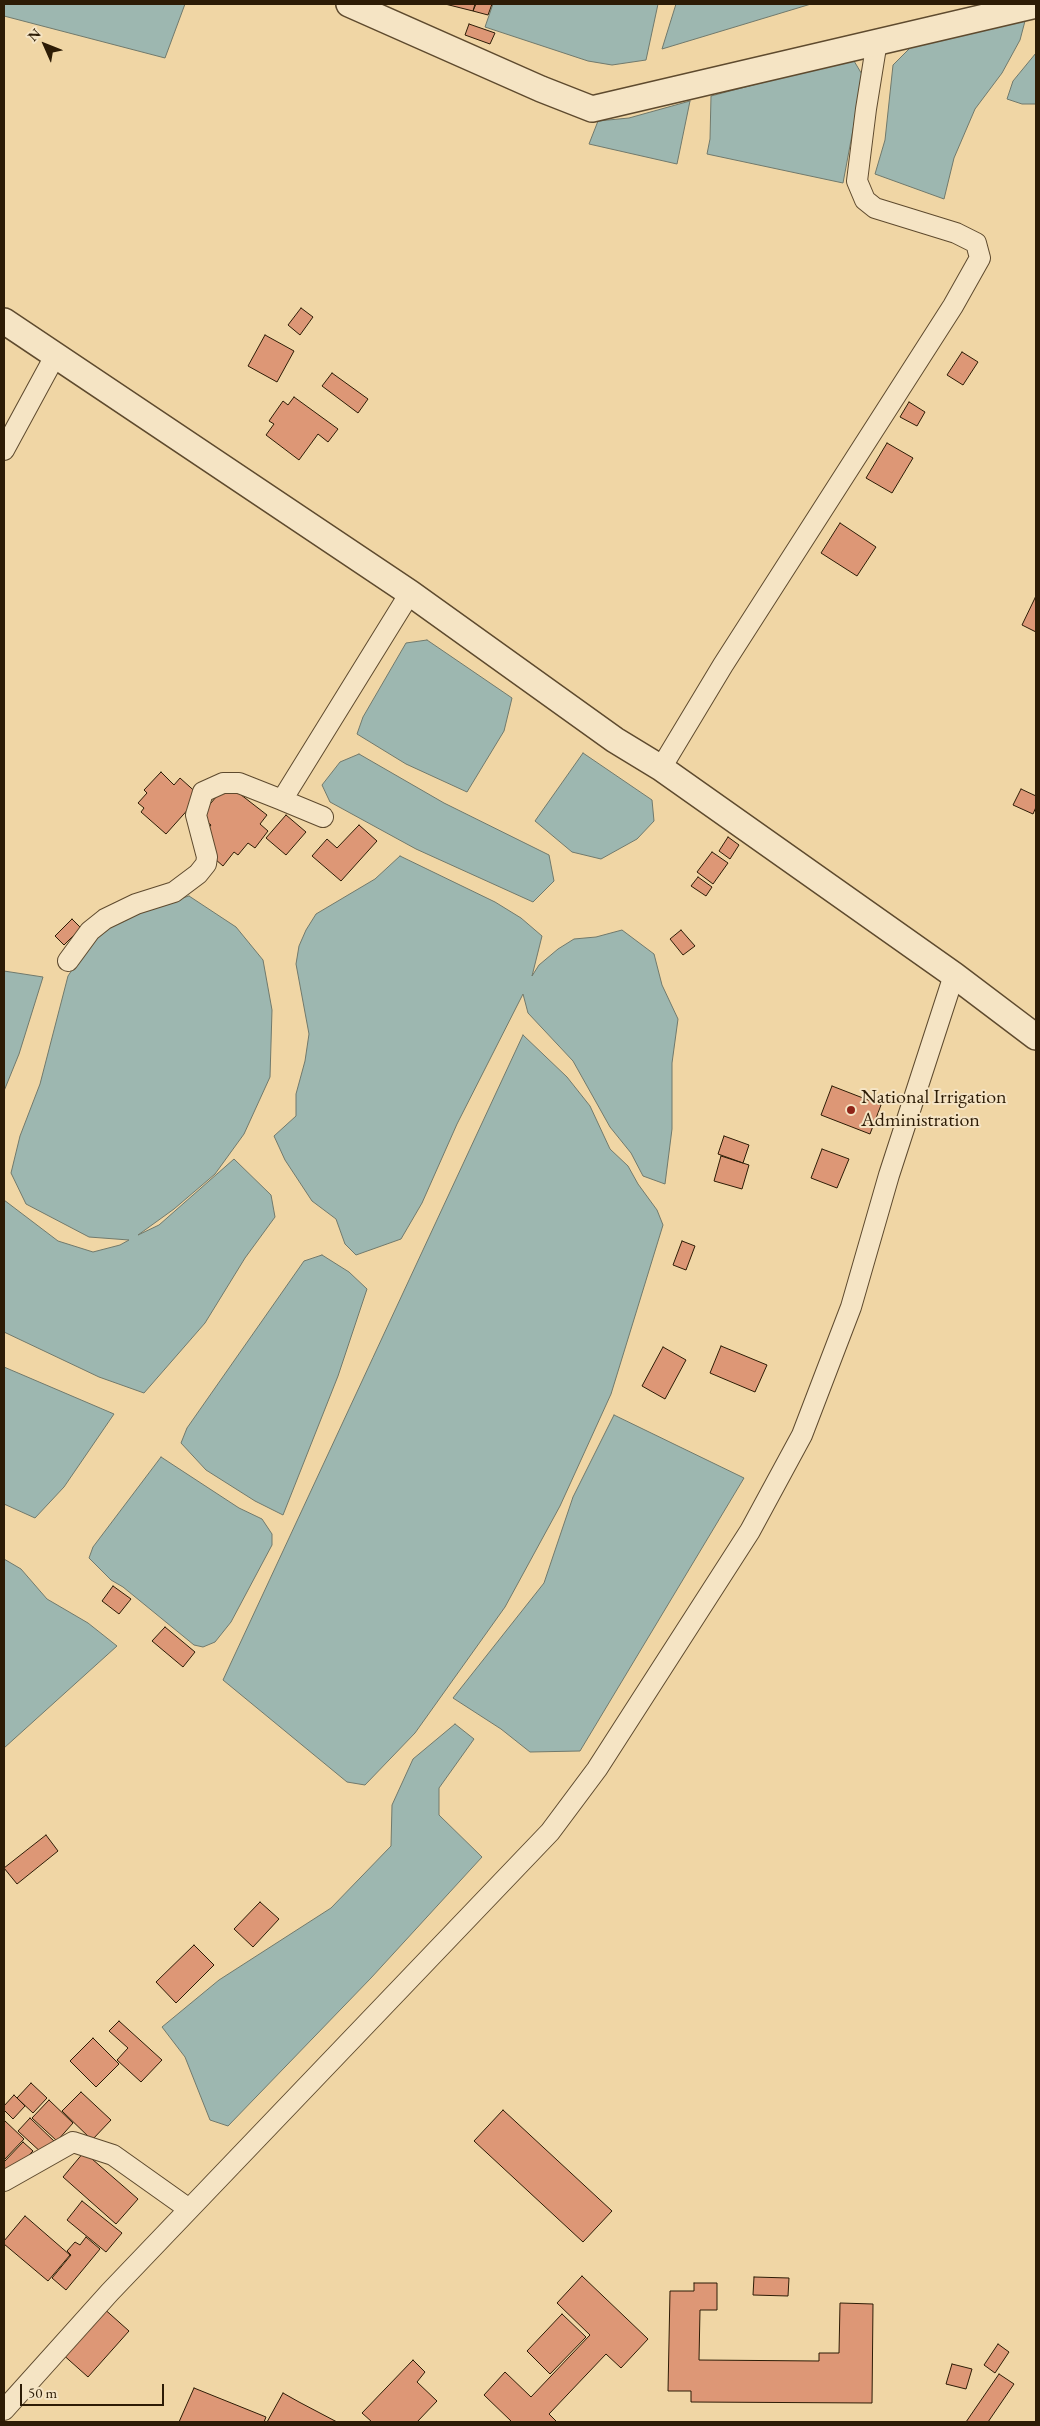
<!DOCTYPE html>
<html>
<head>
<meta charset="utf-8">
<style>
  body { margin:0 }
  #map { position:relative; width:1040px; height:2426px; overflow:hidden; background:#f0d6a5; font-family:"EB Garamond",serif }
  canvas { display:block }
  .frame { position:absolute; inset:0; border:5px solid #2d1c06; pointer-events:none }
  .north { position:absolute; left:20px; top:20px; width:50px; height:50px; -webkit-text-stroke:4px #f5e4c4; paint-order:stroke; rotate:314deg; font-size:14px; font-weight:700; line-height:20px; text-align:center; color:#2d1c06 }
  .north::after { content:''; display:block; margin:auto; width:18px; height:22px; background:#2d1c06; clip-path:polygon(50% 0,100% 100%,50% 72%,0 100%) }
  .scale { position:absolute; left:20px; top:2384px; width:144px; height:22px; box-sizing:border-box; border:2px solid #2d1c06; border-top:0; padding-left:6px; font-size:15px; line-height:18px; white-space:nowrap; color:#2d1c06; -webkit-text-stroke:4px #f5e4c4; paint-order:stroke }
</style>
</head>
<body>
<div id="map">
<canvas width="1040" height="2426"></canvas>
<div class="frame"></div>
<div class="north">N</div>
<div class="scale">50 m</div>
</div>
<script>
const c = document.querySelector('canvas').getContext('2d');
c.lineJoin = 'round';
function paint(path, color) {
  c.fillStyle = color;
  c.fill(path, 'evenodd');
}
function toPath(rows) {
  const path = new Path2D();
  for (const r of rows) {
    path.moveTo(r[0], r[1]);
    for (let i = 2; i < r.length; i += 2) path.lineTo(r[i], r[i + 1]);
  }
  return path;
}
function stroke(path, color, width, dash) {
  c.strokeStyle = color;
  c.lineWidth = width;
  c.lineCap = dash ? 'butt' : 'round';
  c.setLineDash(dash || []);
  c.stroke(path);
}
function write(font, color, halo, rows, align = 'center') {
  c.font = font + ' "EB Garamond",serif';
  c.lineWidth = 4;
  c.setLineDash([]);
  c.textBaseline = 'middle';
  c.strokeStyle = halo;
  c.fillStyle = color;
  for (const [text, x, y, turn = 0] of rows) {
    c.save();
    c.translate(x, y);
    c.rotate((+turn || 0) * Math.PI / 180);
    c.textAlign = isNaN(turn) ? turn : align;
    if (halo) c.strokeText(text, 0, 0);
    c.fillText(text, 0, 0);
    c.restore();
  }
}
const water = toPath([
  [4,4,185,4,165,58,4,16,4,4],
  [493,4,658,4,646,60,612,65,588,61,485,27,493,4],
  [676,4,811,4,662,49,676,4],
  [1025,21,1020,40,1002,73,975,109,954,158,944,199,875,174,885,140,893,65,911,47,941,35,1025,21],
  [1036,53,1036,104,1022,104,1007,99,1013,81,1036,53],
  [854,61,863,76,843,183,707,154,710,139,711,96,810,70,854,61],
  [690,101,677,164,589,144,598,121,629,118,690,101],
  [427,640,512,698,504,731,467,792,406,764,357,734,363,717,406,643,427,640],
  [583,753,652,800,654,821,637,839,601,859,572,852,535,821,583,753],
  [359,754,444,803,549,855,554,881,533,902,416,849,330,802,322,785,340,762,359,754],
  [400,856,495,902,521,918,542,936,532,976,539,965,558,949,574,939,596,937,622,930,654,954,662,985,678,1019,672,1063,672,1129,665,1184,643,1176,631,1153,610,1127,573,1061,528,1013,523,994,457,1124,422,1203,401,1239,356,1255,345,1244,336,1219,312,1201,285,1160,274,1136,296,1116,296,1094,305,1061,309,1034,296,964,299,946,306,930,316,914,375,879,400,856],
  [189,896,236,927,263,960,272,1010,270,1077,244,1134,215,1174,174,1209,138,1235,159,1225,234,1159,271,1195,275,1217,245,1258,205,1323,144,1393,99,1377,4,1332,4,1200,58,1241,93,1252,120,1245,129,1240,89,1237,26,1204,11,1173,20,1136,40,1084,68,976,93,938,134,913,189,896],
  [4,971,43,977,19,1054,4,1091,4,971],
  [523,1035,567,1077,590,1106,610,1149,628,1166,638,1184,657,1210,663,1225,611,1394,560,1506,505,1607,415,1733,365,1785,347,1782,223,1680,523,1035],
  [322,1255,349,1272,367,1289,338,1376,283,1515,255,1501,206,1470,181,1443,187,1428,304,1261,322,1255],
  [4,1367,114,1414,64,1487,35,1518,4,1504,4,1367],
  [614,1415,744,1478,580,1751,530,1752,501,1729,453,1698,544,1583,573,1497,614,1415],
  [161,1457,239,1508,262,1519,272,1534,272,1545,231,1622,215,1642,203,1647,194,1645,123,1587,111,1580,89,1558,93,1547,161,1457],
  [4,1559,21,1569,47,1599,88,1623,117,1646,4,1748,4,1559],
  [455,1724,474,1739,439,1788,439,1815,482,1857,371,1978,228,2126,210,2120,185,2057,162,2027,219,1980,331,1908,391,1846,392,1805,413,1759,455,1724]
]);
paint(water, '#9db7b0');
stroke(water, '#70796c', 1);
const building = toPath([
  [445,4,475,4,473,11,445,4],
  [476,4,492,4,488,15,473,11,476,4],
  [469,24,495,33,490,44,465,35,469,24],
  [301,308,313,317,300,335,288,325,301,308],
  [265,335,294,351,277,382,248,366,265,335],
  [962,352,978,362,963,385,947,375,962,352],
  [332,373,368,399,358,413,322,386,332,373],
  [294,397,338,429,328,442,318,434,299,460,266,435,274,424,269,421,283,401,288,405,294,397],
  [909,402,925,412,917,426,900,417,909,402],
  [887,443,913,458,892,493,866,478,887,443],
  [840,523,876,547,857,576,821,553,840,523],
  [1035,598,1036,599,1036,632,1022,625,1035,598],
  [161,772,174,785,180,778,200,796,166,834,141,812,144,808,138,803,147,793,144,790,161,772],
  [227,784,267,815,260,824,268,831,255,848,248,843,238,855,234,852,223,866,207,852,203,835,211,825,200,816,227,784],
  [1021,789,1036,796,1036,807,1033,814,1013,805,1021,789],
  [286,815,306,832,286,855,266,838,286,815],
  [359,825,377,841,341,881,312,856,327,839,337,848,359,825],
  [728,837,739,845,730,859,719,851,728,837],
  [712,852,728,863,713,884,697,872,712,852],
  [698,877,712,887,706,896,691,886,698,877],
  [72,919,81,928,64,945,55,936,72,919],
  [681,930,695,946,683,955,670,939,681,930],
  [832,1086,881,1105,870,1134,821,1115,832,1086],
  [724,1136,749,1145,743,1163,718,1154,724,1136],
  [822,1149,849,1159,837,1188,811,1178,822,1149],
  [721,1156,749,1165,742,1189,714,1181,721,1156],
  [682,1241,695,1246,686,1270,673,1265,682,1241],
  [721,1346,767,1365,755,1392,710,1373,721,1346],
  [663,1347,686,1360,665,1399,642,1386,663,1347],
  [113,1586,131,1599,119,1614,102,1601,113,1586],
  [165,1627,195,1652,183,1667,152,1641,165,1627],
  [46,1835,58,1851,17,1884,4,1868,46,1835],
  [260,1902,279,1919,253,1947,234,1929,260,1902],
  [194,1945,214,1965,176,2003,156,1982,194,1945],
  [119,2021,162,2060,141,2082,117,2060,128,2048,109,2031,119,2021],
  [93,2038,119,2064,96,2087,70,2061,93,2038],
  [31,2083,47,2098,33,2113,17,2098,31,2083],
  [81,2092,111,2120,92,2140,62,2111,81,2092],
  [14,2095,25,2106,13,2119,4,2110,4,2106,14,2095],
  [49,2100,73,2123,57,2141,32,2118,49,2100],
  [503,2110,612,2211,583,2242,474,2141,503,2110],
  [30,2118,55,2142,43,2154,18,2131,30,2118],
  [4,2120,24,2139,4,2160,4,2120],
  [23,2142,33,2151,9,2175,4,2171,4,2162,23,2142],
  [84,2152,138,2199,116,2224,63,2177,84,2152],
  [82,2201,122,2233,106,2252,67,2220,82,2201],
  [25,2216,70,2255,48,2281,4,2244,4,2241,25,2216],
  [86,2237,100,2249,66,2290,52,2278,71,2255,67,2251,75,2242,80,2245,86,2237],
  [582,2276,648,2339,621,2368,606,2354,549,2414,557,2422,512,2422,484,2395,505,2372,531,2397,590,2335,557,2303,582,2276],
  [754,2277,789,2278,788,2296,753,2295,754,2277],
  [694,2283,717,2283,717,2310,700,2310,699,2360,819,2361,819,2353,839,2353,840,2303,873,2304,872,2403,691,2402,691,2391,668,2391,670,2291,694,2291,694,2283],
  [101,2306,129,2331,88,2377,60,2352,101,2306],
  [562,2314,586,2337,550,2374,527,2351,562,2314],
  [998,2344,1009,2352,995,2373,984,2365,998,2344],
  [413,2360,425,2372,417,2382,437,2401,417,2422,372,2422,362,2413,413,2360],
  [952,2364,972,2369,966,2389,946,2384,952,2364],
  [999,2374,1014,2384,988,2422,966,2422,999,2374],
  [194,2388,266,2417,264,2422,179,2422,194,2388],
  [283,2393,299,2402,337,2422,267,2422,283,2393]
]);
paint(building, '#dd9776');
stroke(building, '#2d1c06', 1);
const minor = toPath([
  [4,450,55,356],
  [661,768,723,665,953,306,980,258,976,243,956,233,875,208,865,200,857,181,866,109,877,41],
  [282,800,323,817],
  [68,961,90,931,105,919,136,904,174,892,198,874,206,864,207,857,196,815,203,792,223,783,239,783,282,800,410,593],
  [4,2181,73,2142,113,2155,189,2209],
  [4,2410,110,2292,550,1832,597,1769,750,1531,802,1435,851,1307,889,1175,954,975]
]);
const tertiary = toPath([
  [349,4,541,89,592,109,1036,5],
  [4,321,410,593,615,740,661,768,954,975,1036,1037]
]);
stroke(minor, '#5e4a2e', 22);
stroke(tertiary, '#5e4a2e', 28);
stroke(minor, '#f5e4c4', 20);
stroke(tertiary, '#f5e4c4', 25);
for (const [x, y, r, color] of [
  [851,1110,5,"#8f2418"]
]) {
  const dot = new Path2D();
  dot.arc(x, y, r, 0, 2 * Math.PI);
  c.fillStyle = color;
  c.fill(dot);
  stroke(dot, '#f5e4c4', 2);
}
write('20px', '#2d1c06', '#f5e4c4', [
  ["National Irrigation",861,1098],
  ["Administration",861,1121]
], 'left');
</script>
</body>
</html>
